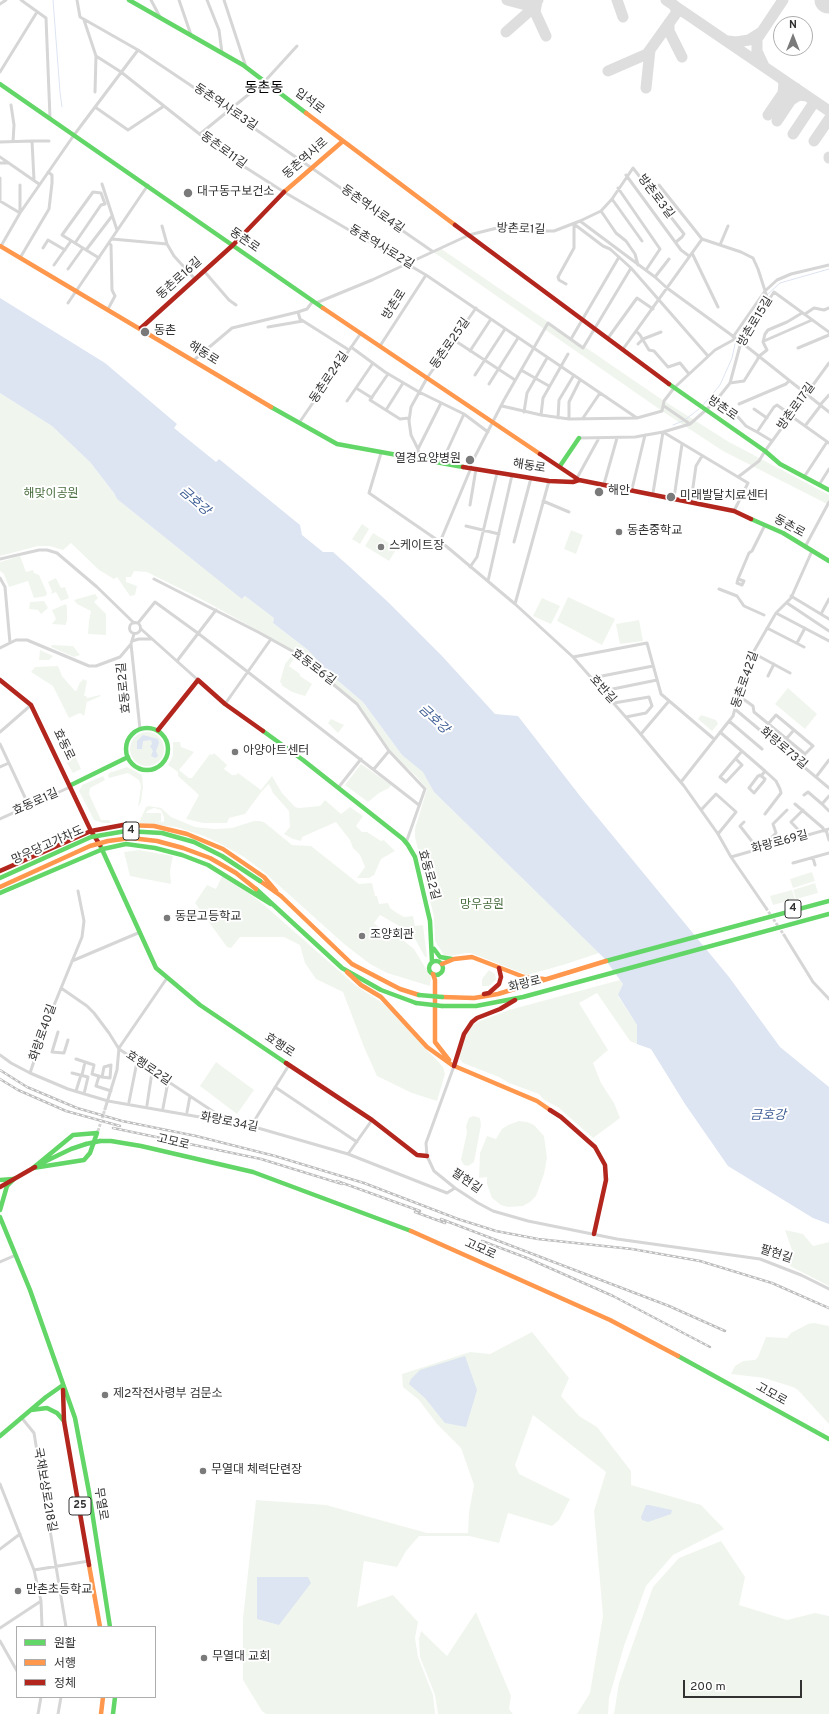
<!DOCTYPE html>
<html>
<head>
<meta charset="utf-8">
<style>
  body { margin:0 }
  #map { position:relative; width:829px; height:1714px; overflow:hidden; background:#fff; font-family:Overpass,"Noto Sans KR",sans-serif }
  canvas { display:block }
  .legend { position:absolute; left:16px; top:1626px; width:140px; height:72px; box-sizing:border-box; background:#fff; border:1px solid #adadad; margin:0; padding:5px 7px; list-style:none; font-size:12px; color:#323232 }
  .legend li { display:flex; align-items:center; gap:8px; height:20px }
  .legend b { width:20px; border:1px solid #adadad }
  .north { position:absolute; left:773px; top:16px; width:40px; height:40px; box-sizing:border-box; background:#fff; border:1px solid #adadad; border-radius:50%; rotate:0deg; font-size:11px; font-weight:700; line-height:16px; text-align:center; color:#323232 }
  .north::after { content:''; display:block; margin:auto; width:14px; height:18px; background:#7a7a7a; clip-path:polygon(50% 0,100% 100%,50% 72%,0 100%) }
  .scale { position:absolute; left:683px; top:1680px; width:119px; height:18px; box-sizing:border-box; border:2px solid #323232; border-top:0; padding-left:5px; font-size:12px; line-height:14px; white-space:nowrap; color:#323232; -webkit-text-stroke:3px #fff; paint-order:stroke }
</style>
</head>
<body>
<div id="map">
<canvas width="829" height="1714"></canvas>
<ul class="legend">
<li><b style="height:5px;background:#63d668"></b>원활</li>
<li><b style="height:5px;background:#ff974d"></b>서행</li>
<li><b style="height:5px;background:#b3261e"></b>정체</li>
</ul>
<div class="north">N</div>
<div class="scale">200 m</div>
</div>
<script>
const c = document.querySelector('canvas').getContext('2d');
c.lineJoin = 'round';
function paint(path, color) {
  c.fillStyle = color;
  c.fill(path, 'evenodd');
}
function toPath(rows) {
  const path = new Path2D();
  for (const r of rows) {
    if (r.length === 3) {
      path.moveTo(r[0] + r[2], r[1]);
      path.arc(r[0], r[1], r[2], 0, 2 * Math.PI);
      continue;
    }
    path.moveTo(r[0], r[1]);
    for (let i = 2; i < r.length; i += 2) path.lineTo(r[i], r[i + 1]);
  }
  return path;
}
function stroke(path, color, width, dash) {
  c.strokeStyle = color;
  c.lineWidth = width;
  c.lineCap = dash ? 'butt' : 'round';
  c.setLineDash(dash || []);
  c.stroke(path);
}
function write(font, color, halo, rows, align = 'center') {
  c.font = font + ' Overpass,"Noto Sans KR",sans-serif';
  c.lineWidth = 4;
  c.setLineDash([]);
  c.textBaseline = 'middle';
  c.strokeStyle = halo;
  c.fillStyle = color;
  for (const [text, x, y, turn = 0] of rows) {
    c.save();
    c.translate(x, y);
    c.rotate((+turn || 0) * Math.PI / 180);
    c.textAlign = isNaN(turn) ? turn : align;
    if (halo) c.strokeText(text, 0, 0);
    c.fillText(text, 0, 0);
    c.restore();
  }
}
paint(toPath([
  [440,248,664,401,729,442,829,495,829,505,723,451,662,411,432,251],
  [0,393,52,426,90,462,114,493,117,499,243,599,245,596,274,618,273,623,308,650,330,674,363,702,402,755,424,772,434,792,599,953,566,964,527,975,471,953,466,953,450,956,444,955,435,941,434,917,415,837,415,829,427,789,416,776,389,751,358,703,311,665,257,630,203,600,147,572,134,571,131,577,126,577,126,582,137,586,135,595,130,596,117,577,114,579,99,570,71,543,63,550,50,546,38,546,0,556],
  [362,524,369,529,360,544,352,539],
  [571,530,583,535,576,554,564,549],
  [373,533,397,548,389,561,365,546],
  [20,556,26,572,33,570,34,573,39,575,47,593,46,596,34,598,28,581,9,587,4,574,0,571,0,562],
  [56,578,61,588,65,587,69,598,61,601,56,592,51,594,52,591,48,582],
  [95,594,98,598,94,602,106,614,106,635,88,634,89,621,91,611,77,604,74,600],
  [568,597,615,619,602,645,557,621],
  [542,598,560,606,551,624,533,616],
  [44,601,48,608,41,614,38,610,29,609,30,602],
  [66,604,67,607,67,622,66,622,66,625,52,624,56,619,52,610],
  [639,620,643,641,620,644,616,624],
  [52,645,73,646,80,655,74,657,51,647],
  [40,650,53,656,49,660,39,660],
  [292,655,295,657,289,666,300,674,300,676,312,684,305,696,292,692,281,685,282,684,280,682,285,664],
  [58,666,62,676,75,691,77,690,80,682,81,682,83,679,87,681,84,696,86,696,87,698,100,695,101,696,87,702,84,716,80,713,69,718,53,686,31,672,35,667],
  [788,688,817,714,805,729,775,704],
  [701,715,716,720,718,724,712,731,698,719],
  [331,719,344,725,338,733,328,723],
  [147,749,17],
  [173,742,180,742,181,747,194,752,179,770,189,778,192,778,210,754,212,755,214,753,227,765,224,769,232,775,236,775,238,773,261,790,272,776,282,793,295,807,299,808,320,806,325,800,341,814,350,807,363,816,356,826,362,832,367,832,381,841,384,840,395,851,381,859,374,875,369,878,357,878,365,867,360,855,353,848,350,840,336,822,302,837,301,841,293,839,284,834,290,827,289,811,273,793,269,784,262,791,245,814,229,818,227,823,203,823,186,819,199,795,178,776,178,772,168,765,173,756],
  [70,744,81,769,73,773,63,756,68,750,66,746],
  [361,764,391,785,389,788,379,793,368,802,345,785],
  [127,767,142,775,143,787,141,802,138,807,141,786,139,780,128,773,109,778,108,776,109,773],
  [103,776,105,780,90,788,89,794,101,820,109,820,111,823,103,823,94,820,79,791,82,785],
  [149,806,161,808,171,817,195,827,215,829,232,828,254,821,259,821,264,822,292,845,311,846,359,884,372,883,375,896,377,896,379,904,388,903,390,908,397,913,404,917,413,916,415,926,423,925,427,957,425,957,414,937,401,927,380,915,374,923,383,931,387,927,414,949,431,977,430,986,387,973,370,964,344,944,264,872,244,857,219,843,204,836,176,827,139,823,146,807],
  [154,808,161,810,164,817,164,822,157,821,161,821,161,813,146,813,147,811],
  [139,850,173,856,170,871,171,884,130,876,124,852],
  [812,872,815,881,793,888,790,879],
  [223,874,263,904,355,985,384,1004,443,1067,445,1074,437,1101,412,1093,377,1076,364,1047,343,992,316,979,305,963,300,945,284,937,240,937,231,948,227,947,195,903,207,885,216,889],
  [815,883,818,893,796,899,793,890],
  [792,890,795,899,773,905,770,896],
  [489,970,495,974,496,980,489,986,482,986,482,979],
  [620,980,623,984,618,996,637,1025,637,1044,630,1041,597,993,579,1003,608,1050,593,1063,601,1083,614,1103,620,1118,593,1138,559,1108,543,1099,539,1094,509,1083,499,1077,463,1063,461,1061,458,1054,465,1034,472,1025,480,1021,509,1010],
  [216,1062,254,1090,237,1114,200,1086],
  [473,1116,480,1118,481,1125,474,1162,468,1166,464,1165,461,1160,467,1132,466,1126,469,1118],
  [519,1121,527,1122,534,1125,544,1136,547,1158,544,1174,536,1196,530,1202,523,1206,508,1207,501,1205,492,1198,487,1184,487,1177,479,1178,480,1153,487,1136,496,1139,502,1129,508,1125],
  [785,1230,803,1234,813,1246,829,1242,829,1286,790,1266,793,1253],
  [814,1323,829,1326,829,1424,798,1390,793,1387,764,1378,731,1374,735,1366,743,1361,755,1360,758,1357,766,1337,787,1338,791,1333,808,1324],
  [532,1332,569,1378,561,1396,579,1416,597,1427,631,1471,631,1485,701,1505,724,1529,673,1555,646,1586,624,1646,609,1698,608,1714,577,1714,590,1693,603,1616,594,1511,606,1472,533,1415,515,1465,519,1474,570,1499,559,1520,552,1526,508,1513,499,1543,469,1536,419,1536,406,1551,397,1567,364,1561,357,1607,393,1595,418,1622,415,1638,418,1657,433,1695,435,1714,266,1714,262,1711,243,1680,243,1618,256,1500,326,1505,427,1533,468,1533,469,1512,474,1485,461,1448,437,1424,419,1400,403,1387,402,1374,470,1352,490,1354],
  [721,1541,745,1577,739,1605,787,1620,815,1613,829,1616,829,1714,614,1714,619,1683,653,1587,679,1558],
  [476,1612,511,1696,509,1709,513,1714,438,1714,435,1695,420,1657,419,1639,421,1631,447,1656]
]), '#f0f6ee');
paint(toPath([
  [0,298,105,363,177,424,174,428,216,462,219,459,300,525,302,535,323,552,333,552,351,568,388,602,442,656,495,714,518,716,580,796,729,977,780,1047,829,1087,829,1224,813,1218,728,1166,685,1104,651,1049,637,1044,637,1025,618,995,623,984,604,958,434,792,423,772,402,755,363,702,330,674,308,650,273,623,274,618,245,596,242,599,117,499,114,493,90,462,52,426,0,393],
  [143,735,158,739,159,743,156,751,158,756,155,758,151,756,153,751,150,746,152,744,151,740,143,741,142,749,137,749,137,741],
  [465,1356,477,1390,466,1427,445,1423,425,1398,409,1384,411,1379,420,1370],
  [646,1505,649,1505,672,1510,671,1514,648,1522,642,1520,641,1517],
  [257,1577,308,1577,311,1583,279,1625,257,1619]
]), '#dde4f2');
stroke(toPath([
  [53,0,60,92,62,107],
  [768,294,780,283,829,269],
  [703,405,720,385,732,358,735,344,757,307,766,297],
  [686,419,699,409],
  [673,425,683,421]
]), '#dde4f2', 1);
stroke(toPath([
  [507,0,526,5,531,4,538,0],
  [617,0,623,17],
  [666,0,829,111],
  [537,1,535,12,546,36],
  [669,23,669,31,682,57],
  [506,32,532,9,538,0],
  [728,41,736,42,749,40,760,33],
  [764,66,757,51,757,39,783,0],
  [608,71,647,54,677,12,674,5],
  [782,79,784,83,783,93,791,89,796,88],
  [789,84,793,91,791,100,799,95,807,96],
  [646,88,650,50],
  [768,115,783,93],
  [777,121,791,100],
  [793,134,811,107],
  [814,141,829,119],
  [829,158,829,157]
]), '#dedede', 11);
stroke(toPath([
  [828,0,829,0]
]), '#dedede', 27);
stroke(toPath([
  [766,908,784,935],
  [98,1131,105,1109]
]), '#d6d6d6', 3, [3, 1.5]);
stroke(toPath([
  [21,0,46,18,50,118],
  [77,0,80,17,138,50,229,111,432,251],
  [151,0,160,17],
  [179,0,191,35],
  [207,0,219,30,222,53],
  [224,0,246,67],
  [0,4,6,0],
  [84,20,96,56,95,92],
  [96,56,121,72,226,155,284,192,426,275,637,418],
  [0,72,37,12],
  [11,105,14,125,13,142],
  [95,107,128,130,164,106],
  [200,134,265,81,297,46],
  [32,141,49,141],
  [0,142,32,141,34,180],
  [0,157,39,184],
  [0,163,8,163],
  [626,175,681,250,689,256],
  [102,184,117,230],
  [20,185,20,213],
  [659,185,702,239],
  [618,188,660,249,646,270],
  [612,199,642,241],
  [0,201,20,213,1,246],
  [0,201,0,178],
  [601,211,616,233,626,241,635,254,638,265],
  [20,213,74,135,138,50],
  [580,221,655,277,667,288,741,342,829,412],
  [574,224,603,246,610,249],
  [162,226,167,244],
  [112,239,167,244,174,256,195,279],
  [75,243,101,205,105,204,101,193,93,192,62,235,99,258],
  [720,245,728,226],
  [43,248,48,240,65,250],
  [610,249,631,268,708,356],
  [86,250,112,216],
  [692,253,718,307],
  [20,258,49,209,52,183,52,175,48,172],
  [54,265,71,241],
  [68,269,83,248],
  [204,271,229,300,236,305],
  [655,277,669,259],
  [566,284,559,280,558,277,574,248,574,224],
  [68,303,148,185],
  [316,303,372,280,469,235,501,227,537,231,554,231,580,221,601,211,612,199,633,168,684,234,682,237,676,242],
  [108,309,115,296,112,290,111,245,109,243],
  [298,312,307,309,313,301],
  [805,314,814,308,824,310,829,308],
  [268,327,303,321],
  [636,331,640,335,649,350,654,351,668,367,680,363,689,374],
  [733,337,765,291,777,280,791,274,829,265],
  [608,338,637,298,653,309],
  [571,339,619,257],
  [643,339,661,332],
  [454,340,515,380],
  [764,341,812,320],
  [638,344,643,339],
  [380,346,426,275],
  [351,347,385,372,419,392,464,414,488,432],
  [798,348,829,335],
  [623,349,702,239,741,252,753,258,758,269,768,300],
  [470,351,491,319],
  [758,357,767,350,763,342,765,334,768,330,787,322,802,313],
  [194,360,232,328,298,312,300,319,349,350],
  [521,370,549,386],
  [388,374,370,400,400,419,409,418],
  [475,375,505,329],
  [730,383,744,381,759,357],
  [489,384,518,338],
  [372,398,356,388,373,363],
  [347,401,356,388],
  [715,402,738,417,746,426,757,432],
  [739,404,786,384,789,381],
  [820,405,829,395],
  [502,406,541,415,569,419,637,418,662,411,664,401,674,388,715,350,735,339],
  [664,406,690,424],
  [754,409,767,418],
  [386,410,403,383],
  [524,412,527,393,547,358],
  [541,415,543,398,568,354],
  [791,416,829,443],
  [558,418,559,400,574,375],
  [583,418,600,393],
  [569,419,569,402,580,380],
  [299,423,361,333],
  [805,426,821,405],
  [579,438,635,437,663,432,690,424,715,402,730,383,741,342,774,292,829,332],
  [772,441,757,432,774,407,777,405,791,415],
  [418,449,441,403],
  [381,453,369,493,446,546,515,604,573,657,638,731,684,786,718,834,731,857,766,908],
  [419,459,418,449,411,435,409,421,411,407,427,378,476,308],
  [442,462,464,414],
  [469,468,504,400,548,323,583,348,631,268],
  [738,477,759,461,765,451,829,363],
  [804,477,827,442],
  [577,478,599,438],
  [604,484,617,438],
  [819,485,829,469],
  [632,489,645,435],
  [653,493,663,432,748,483,734,511],
  [674,498,682,444],
  [543,501,569,512],
  [691,501,696,466,702,456],
  [470,505,476,469],
  [466,526,499,534],
  [440,542,471,468],
  [514,542,531,478],
  [805,547,829,502],
  [0,559,39,550,47,550,57,553,97,587,134,623],
  [470,567,477,557,497,473],
  [0,578,5,587,10,643],
  [154,579,258,632,294,652,357,704,389,751,425,789,406,843],
  [738,579,737,583,742,585,744,581,738,579,749,553,752,551,765,525],
  [488,581,512,475],
  [719,589,737,596,744,606,764,615],
  [791,596,829,619],
  [787,603,829,631],
  [515,604,549,481],
  [776,613,829,641],
  [821,614,829,599],
  [135,628,5.5],
  [138,623,155,602,199,634,419,805],
  [767,628,804,647],
  [141,629,198,680],
  [132,641,139,639,151,639],
  [797,643,805,628],
  [131,644,140,729],
  [0,648,16,640,27,640,89,666,96,666,120,657,131,644,134,634],
  [753,653,790,673],
  [573,657,647,643,661,694,714,739],
  [177,661,216,610],
  [768,676,774,664],
  [592,678,653,666],
  [603,691,657,680],
  [739,696,753,706,754,712,805,754,799,762],
  [614,703,649,697,652,706,646,713,626,717],
  [225,704,271,639],
  [736,710,829,788],
  [729,721,762,749],
  [762,731,776,715,794,730],
  [0,732,31,705],
  [720,732,765,771,762,775,758,776,749,788,754,793,764,781,765,779,760,775],
  [641,734,669,701],
  [0,744,29,806],
  [780,746,794,730,813,746,805,754],
  [736,759,742,765,726,782,720,777,742,751],
  [0,767,9,763],
  [374,769,389,751],
  [816,777,829,760],
  [681,782,733,716,743,679,754,651,776,613,791,598,812,551],
  [338,788,361,759],
  [804,795,808,792,822,804,829,796],
  [795,804,823,828,824,831],
  [822,804,829,811],
  [701,810,716,794,735,811,736,812,718,834],
  [803,810,791,822,804,836],
  [765,814,781,793,780,789,776,781,765,771],
  [0,819,68,788,71,785],
  [744,822,740,826,758,849],
  [826,830,829,840],
  [769,846,770,839,776,833,773,824,787,810],
  [731,857,829,829],
  [813,858,815,865],
  [793,863,829,853],
  [784,935,813,982,829,999],
  [72,961,138,933],
  [61,988,87,1006,94,1013,109,1033,119,1049,226,1120],
  [58,1032,52,1052,64,1053,68,1040],
  [0,1055,11,1063,30,1073,68,1089,108,1101,251,1126,348,1154,447,1193,455,1188],
  [76,1059,85,1062,82,1075],
  [85,1062,94,1065,92,1074,102,1077,104,1067,111,1065,110,1078,102,1077],
  [454,1066,426,1143,427,1156,434,1171,455,1188,478,1203,493,1211,528,1221,617,1239,760,1259,801,1275,829,1289],
  [30,1073,48,1020,82,937,84,921,78,891],
  [72,1073,88,1077,84,1094],
  [99,1076,96,1086,111,1091],
  [275,1087,357,1142],
  [76,1091,81,1075],
  [129,1102,137,1062],
  [147,1105,152,1072],
  [163,1108,168,1082],
  [105,1109,117,1070,119,1048,167,978],
  [187,1112,190,1096],
  [251,1126,289,1065],
  [348,1154,372,1120],
  [0,1262,16,1255],
  [21,1417,34,1433,66,1627],
  [0,1484,34,1570,41,1601,42,1627],
  [0,1549,20,1534],
  [34,1570,89,1561],
  [0,1628,41,1601],
  [0,1641,17,1671],
  [38,1714,41,1697],
  [58,1714,61,1697]
]), '#d6d6d6', 3);
stroke(toPath([
  [129,0,243,65,306,113],
  [0,84,323,308],
  [669,384,765,451,780,464,829,490],
  [271,407,337,444,463,467],
  [560,466,579,438],
  [751,519,783,533,829,561],
  [147,749,21],
  [263,731,303,760,403,839,408,845,415,857,430,921,432,962],
  [71,785,128,757],
  [100,845,156,968,200,1005,286,1063],
  [256,889,342,968,381,990,416,1003],
  [0,893,103,849,126,844,155,848,182,855,208,865,271,904],
  [434,949,440,957,452,959],
  [606,961,829,901],
  [436,968,7],
  [442,1006,476,1006,523,997,829,914],
  [97,1133,90,1153,84,1160,33,1168,73,1135,97,1133],
  [100,1141,111,1141,141,1146,253,1172,411,1231],
  [42,1163,71,1149,86,1144],
  [0,1180,13,1179],
  [0,1210,7,1186,14,1179],
  [0,1217,30,1290,75,1418,89,1492,110,1627],
  [678,1356,829,1439],
  [31,1410,47,1408,57,1413,64,1421],
  [0,1436,46,1397,63,1385],
  [113,1714,115,1697]
]), '#63d668', 4.5);
stroke(toPath([
  [306,113,455,225],
  [284,192,343,141],
  [0,246,271,407],
  [323,308,540,454],
  [123,825,154,826,187,834,223,849,264,877,276,891],
  [260,881,281,896,352,964,400,989,419,995],
  [442,964,454,959,472,957,524,977,544,979],
  [347,972,361,985,381,997,427,1047,452,1065,537,1101,550,1110],
  [433,974,435,980,435,1042,449,1060],
  [442,997,474,998,498,994,606,961],
  [411,1231,610,1320,678,1356],
  [89,1565,100,1627],
  [101,1714,103,1697]
]), '#ff974d', 4.5);
stroke(toPath([
  [455,225,669,384],
  [141,328,233,245,284,192],
  [540,454,579,480,734,511,751,519],
  [463,467,549,481,573,482,579,480],
  [0,680,31,705,91,831,100,845],
  [158,730,198,680,225,704,263,731],
  [0,871,91,831,123,825],
  [484,994,489,993,499,984,501,977,499,968],
  [286,1063,372,1120,417,1155,427,1156],
  [454,1066,464,1034,472,1022,477,1018,500,1009,515,1000],
  [550,1110,561,1117,595,1147,605,1165,606,1180,594,1234],
  [0,1187,35,1167],
  [63,1390,64,1421,89,1565]
]), '#b3261e', 4.5);
const rail = toPath([
  [0,1070,27,1087,77,1108,122,1121,196,1136,275,1156,364,1183,458,1219,496,1231,538,1239,632,1249,700,1261,772,1283,829,1308],
  [0,1079,18,1090,66,1111,120,1126],
  [113,1128,261,1159,342,1184],
  [337,1181,420,1211],
  [415,1212,445,1223],
  [441,1219,669,1306,725,1331],
  [482,1241,527,1258,613,1296,710,1347]
]);
stroke(rail, '#bebebe', 2.5);
stroke(rail, '#fff', 1, [3]);
stroke(toPath([
  [0,878,91,837,126,831,162,833,194,842,222,856,260,881],
  [419,995,442,997],
  [416,1003,442,1006],
  [86,1144,100,1141]
]), '#63d668', 4.5);
stroke(toPath([
  [0,887,90,846,108,841,131,838,157,841,183,848,210,858,236,873,256,889]
]), '#ff974d', 4.5);
for (const [x, y, r, color] of [
  [188,193,5,"#7a7a7a"],
  [145,332,5,"#7a7a7a"],
  [470,460,5,"#7a7a7a"],
  [599,492,5,"#7a7a7a"],
  [671,497,5,"#7a7a7a"],
  [619,532,4,"#7a7a7a"],
  [381,547,4,"#7a7a7a"],
  [235,752,4,"#7a7a7a"],
  [167,918,4,"#7a7a7a"],
  [362,936,4,"#7a7a7a"],
  [105,1395,4,"#7a7a7a"],
  [203,1471,4,"#7a7a7a"],
  [18,1591,4,"#7a7a7a"],
  [204,1658,4,"#7a7a7a"]
]) {
  const dot = new Path2D();
  dot.arc(x, y, r, 0, 2 * Math.PI);
  c.fillStyle = color;
  c.fill(dot);
  stroke(dot, '#fff', 1.5);
}
for (const [x, y, w] of [
  [131,831,16],
  [793,909,16],
  [80,1506,22]
]) {
  const box = new Path2D();
  box.roundRect(x - w / 2, y - 9, w, 18, 3);
  c.fillStyle = '#fff';
  c.fill(box);
  stroke(box, '#323232', 1);
}
write('bold 11px', '#323232', null, [
  ["4",131,831],
  ["4",793,909],
  ["25",80,1506]
]);
write('12px', '#323232', '#fff', [
  ["입석로",309,102,37],
  ["동촌역사로3길",225,108,34],
  ["동촌로11길",223,151,36],
  ["동촌역사로",306,159,-41],
  ["방촌로3길",655,197,53],
  ["동촌역사로4길",372,210,35],
  ["방촌로1길",521,230,2],
  ["동촌로",244,241,35],
  ["동촌역사로2길",381,248,31],
  ["동촌로16길",180,279,-42],
  ["방촌로",395,305,-57],
  ["방촌로15길",756,322,-59],
  ["동촌로25길",451,344,-55],
  ["해동로",203,354,32],
  ["동촌로24길",330,378,-56],
  ["방촌로17길",797,407,-54],
  ["방촌로",722,409,35],
  ["해동로",529,467,9],
  ["동촌로",789,527,29],
  ["효동로6길",313,668,37],
  ["동촌로42길",746,680,-71],
  ["효동로2길",125,688,-96],
  ["호반길",602,690,48],
  ["효동로",63,745,64],
  ["화랑로73길",783,749,40],
  ["효동로1길",36,803,-24],
  ["화랑로69길",780,843,-15],
  ["망우당고가차도",48,846,-24],
  ["효동로2길",428,875,74],
  ["화랑로",525,985,-14],
  ["화랑로40길",44,1033,-71],
  ["효행로",279,1046,34],
  ["효행로2길",148,1069,34],
  ["화랑로34길",229,1123,11],
  ["고모로",173,1143,13],
  ["팔현길",466,1182,35],
  ["고모로",480,1250,24],
  ["팔현길",776,1255,18],
  ["고모로",771,1395,29],
  ["국채보상로218길",44,1490,80],
  ["무열로",100,1504,81]
]);
write('12px', '#323232', '#fff', [
  ["대구동구보건소",197,193],
  ["동촌",154,332],
  ["열경요양병원",461,460,"right"],
  ["해안",608,492],
  ["미래발달치료센터",680,497],
  ["동촌중학교",627,532],
  ["스케이트장",389,547],
  ["아양아트센터",243,752],
  ["동문고등학교",175,918],
  ["조양회관",370,936],
  ["제2작전사령부 검문소",113,1395],
  ["무열대 체력단련장",211,1471],
  ["만촌초등학교",26,1591],
  ["무열대 교회",212,1658]
], 'left');
write('12px', '#496e3f', '#fff', [
  ["해맞이공원",51,495],
  ["망우공원",482,906]
]);
write('italic 13px', '#3f5e95', '#fff', [
  ["금호강",194,502,41],
  ["금호강",433,720,43],
  ["금호강",768,1116]
]);
write('14px', '#000', '#fff', [
  ["동촌동",264,89]
]);
</script>
</body>
</html>
